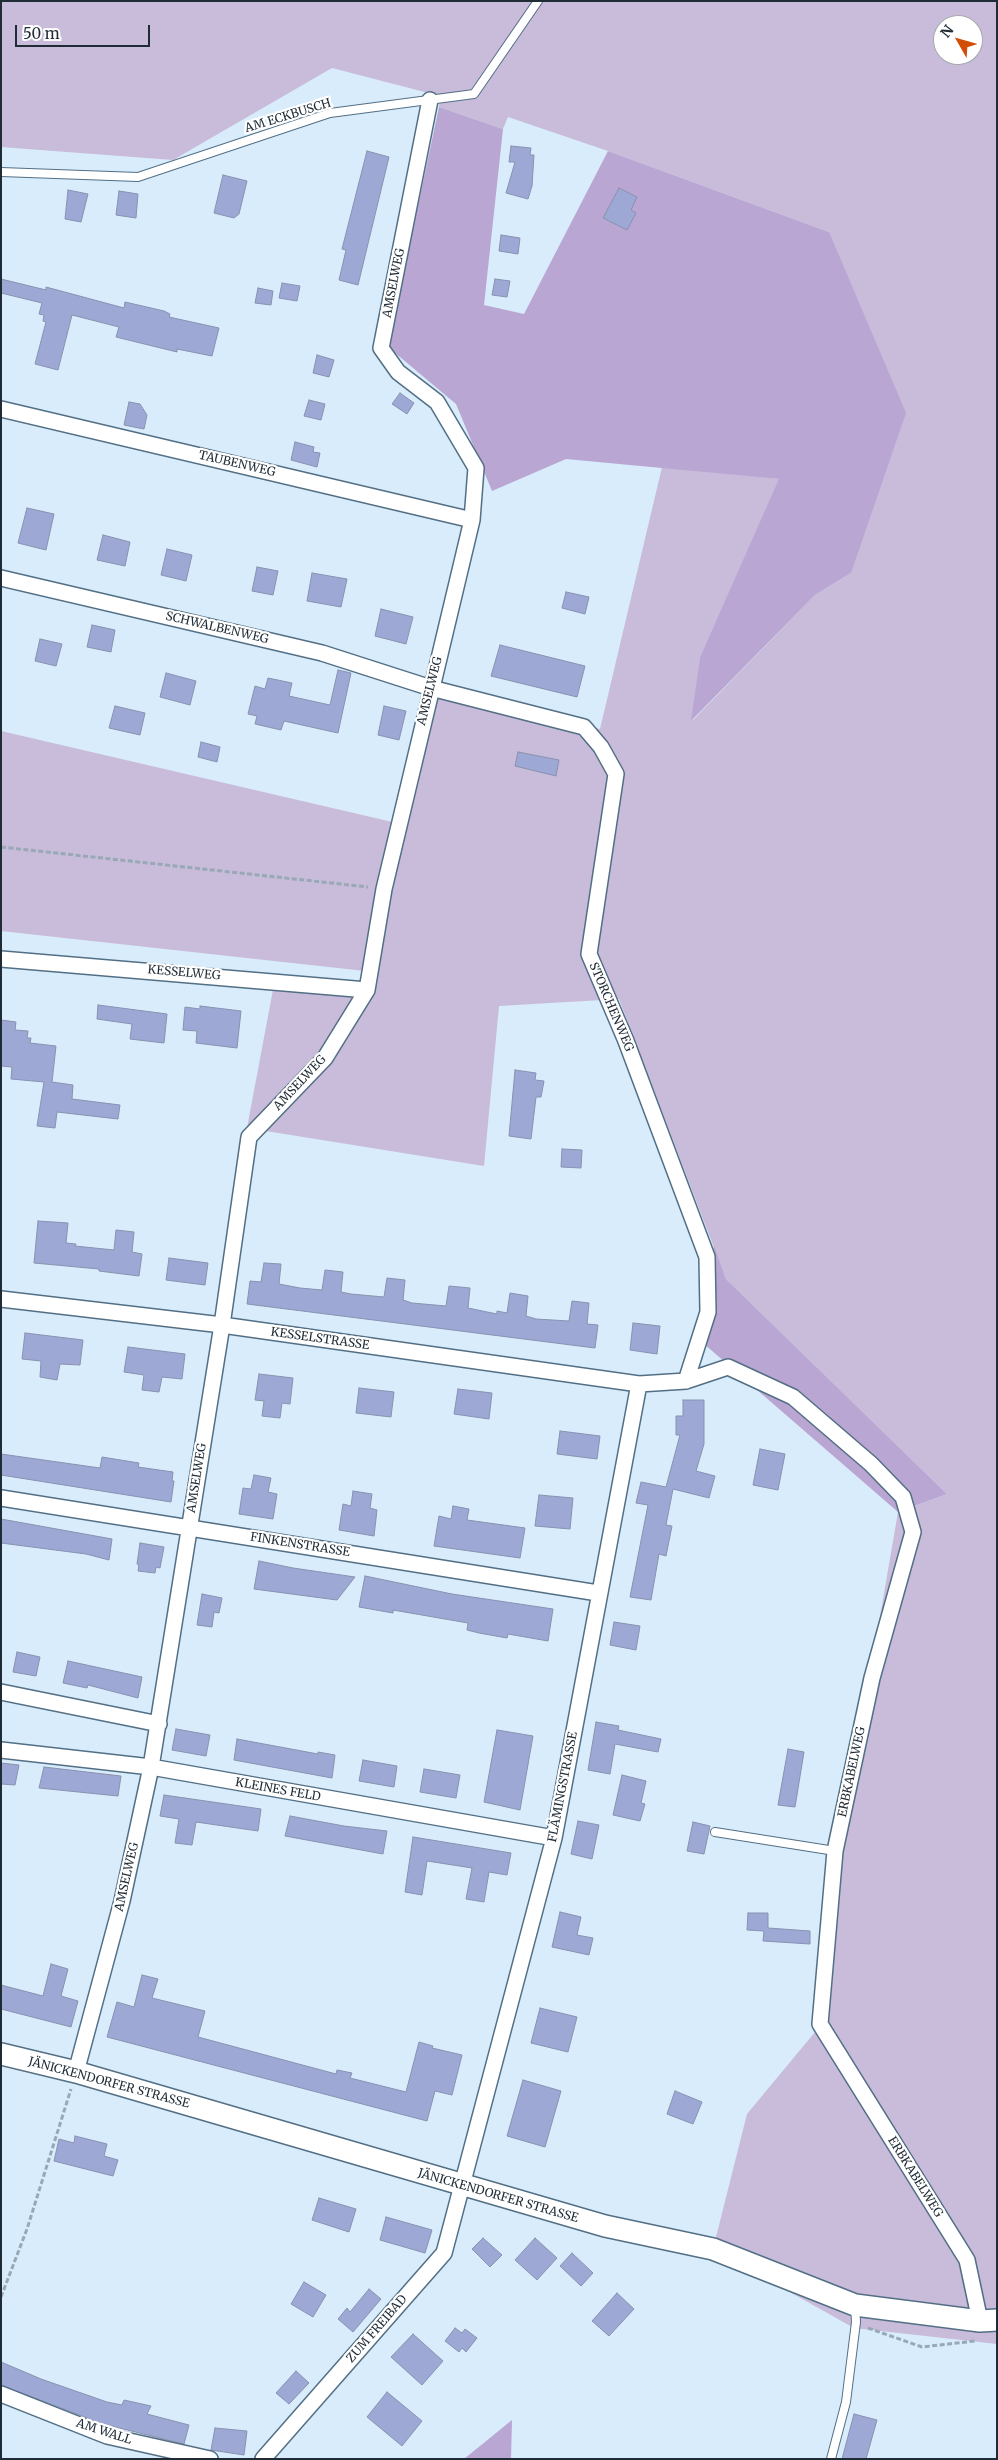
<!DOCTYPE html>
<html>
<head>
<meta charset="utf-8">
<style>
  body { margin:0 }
  #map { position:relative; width:998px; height:2460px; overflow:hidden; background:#d8ecfb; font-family:Merriweather,serif }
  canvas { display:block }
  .frame { position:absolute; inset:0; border:2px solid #1f2b35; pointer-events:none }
  .north { position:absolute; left:933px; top:15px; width:50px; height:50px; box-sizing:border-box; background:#fff; border:1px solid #a5aaae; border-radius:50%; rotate:308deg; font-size:14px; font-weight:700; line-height:20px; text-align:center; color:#1f2b35 }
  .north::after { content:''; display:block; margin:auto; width:18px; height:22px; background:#d24e06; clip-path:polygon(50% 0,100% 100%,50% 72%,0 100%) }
  .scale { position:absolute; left:15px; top:25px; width:135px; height:22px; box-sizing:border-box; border:2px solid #1f2b35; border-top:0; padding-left:6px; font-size:15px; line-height:18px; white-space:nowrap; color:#1f2b35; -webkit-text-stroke:4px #fff; paint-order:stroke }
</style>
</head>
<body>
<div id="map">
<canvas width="998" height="2460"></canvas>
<div class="frame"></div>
<div class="north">N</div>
<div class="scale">50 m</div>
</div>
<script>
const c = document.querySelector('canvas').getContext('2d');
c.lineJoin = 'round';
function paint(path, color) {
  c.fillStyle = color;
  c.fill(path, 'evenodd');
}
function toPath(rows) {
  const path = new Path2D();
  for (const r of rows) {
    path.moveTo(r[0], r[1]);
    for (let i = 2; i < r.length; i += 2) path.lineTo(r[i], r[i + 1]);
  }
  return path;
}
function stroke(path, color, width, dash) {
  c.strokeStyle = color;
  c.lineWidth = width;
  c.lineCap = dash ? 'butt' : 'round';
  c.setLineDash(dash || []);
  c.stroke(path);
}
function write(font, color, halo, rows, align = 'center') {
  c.font = font + ' Merriweather,serif';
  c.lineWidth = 4.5;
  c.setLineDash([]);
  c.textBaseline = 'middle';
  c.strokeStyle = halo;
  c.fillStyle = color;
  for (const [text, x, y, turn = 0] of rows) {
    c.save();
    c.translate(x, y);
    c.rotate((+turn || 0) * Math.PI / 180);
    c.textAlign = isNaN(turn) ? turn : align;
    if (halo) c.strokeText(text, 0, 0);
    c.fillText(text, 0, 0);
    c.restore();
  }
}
paint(toPath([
  [1,1,997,1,997,2344,854,2328,713,2249,747,2114,825,2020,841,1844,898,1512,947,1494,726,1279,619,999,499,1006,484,1166,247,1128,275,979,363,982,365,971,1,931,1,731,401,824,433,691,600,729,662,467,780,479,700,657,692,721,815,595,851,573,829,232,608,151,508,117,503,129,439,107,440,96,332,68,173,160,1,147],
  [943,25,973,25,973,55,943,55]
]), '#c9bbda');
paint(toPath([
  [439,107,503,129,484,305,524,314,608,151,829,232,906,413,851,573,815,595,691,721,700,657,779,479,566,459,492,491,456,404,388,347],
  [714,1246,726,1279,947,1494,898,1512,696,1337],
  [512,2420,511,2459,464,2459]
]), '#baa6d2');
const building = toPath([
  [511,146,531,148,530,155,534,155,532,186,528,199,506,193,515,162,509,162,511,146],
  [367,151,389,157,358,285,339,280,346,250,342,249,367,151],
  [223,175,247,181,239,214,234,218,214,213,223,175],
  [619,188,637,197,631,210,636,213,627,230,603,218,619,188],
  [68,190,88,194,81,222,65,219,68,190],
  [119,191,138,194,136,218,116,215,119,191],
  [501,235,520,238,518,254,499,251,501,235],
  [1,279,46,290,46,287,124,308,125,302,164,311,170,314,169,317,219,328,212,356,177,349,177,352,116,337,119,327,72,315,58,370,35,364,46,322,43,321,44,315,39,314,42,303,1,293,1,279],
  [495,279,510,281,507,297,492,295,495,279],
  [282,283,300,286,297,301,279,298,282,283],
  [258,288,273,291,271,305,255,303,258,288],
  [317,355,334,360,329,377,313,373,317,355],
  [400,393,414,403,407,414,392,404,400,393],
  [309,400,325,404,321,420,304,416,309,400],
  [129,402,140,404,147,415,144,429,124,425,129,402],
  [295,442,314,447,313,452,320,453,317,467,291,460,295,442],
  [27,508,54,514,46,550,18,543,27,508],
  [103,535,130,542,125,566,97,560,103,535],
  [167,549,192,555,186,581,161,575,167,549],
  [257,567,278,571,273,595,252,591,257,567],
  [312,573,347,579,341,607,307,601,312,573],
  [566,592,589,597,585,614,562,608,566,592],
  [381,609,413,617,406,644,375,636,381,609],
  [92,625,115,630,111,652,87,647,92,625],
  [40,639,62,644,56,666,35,661,40,639],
  [500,645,585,666,577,697,491,676,500,645],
  [338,670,351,673,338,733,284,721,281,730,255,724,257,716,248,714,255,686,265,689,268,678,292,683,289,696,330,705,338,670],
  [166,673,196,681,190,705,160,697,166,673],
  [115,706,145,713,140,735,109,728,115,706],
  [384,706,406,711,399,740,378,735,384,706],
  [201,742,220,747,217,762,198,757,201,742],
  [518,752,559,760,556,776,515,766,518,752],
  [98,1005,167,1014,164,1043,130,1039,132,1024,97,1019,98,1005],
  [200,1006,241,1011,237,1048,196,1043,197,1031,183,1030,185,1007,200,1009,200,1006],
  [1,1020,16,1022,15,1030,28,1031,27,1038,31,1038,30,1043,56,1046,52,1082,73,1085,72,1099,120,1105,118,1119,57,1112,55,1128,37,1126,44,1082,11,1079,12,1067,1,1066,1,1020],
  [515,1070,536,1073,535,1080,544,1081,541,1097,536,1097,531,1139,509,1136,515,1070],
  [562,1149,582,1150,581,1168,561,1167,562,1149],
  [38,1221,68,1223,66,1243,76,1244,75,1246,114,1250,116,1230,134,1232,132,1252,142,1254,139,1276,99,1271,99,1269,34,1263,38,1221],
  [169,1258,208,1263,205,1285,166,1280,169,1258],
  [264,1263,281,1264,279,1284,300,1288,322,1290,325,1270,343,1272,341,1292,351,1294,384,1297,387,1278,405,1280,403,1300,412,1303,446,1306,449,1286,470,1288,468,1308,497,1314,497,1311,507,1313,510,1293,528,1296,526,1316,536,1319,569,1321,572,1301,589,1303,587,1324,598,1325,595,1348,247,1304,250,1281,261,1282,264,1263],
  [633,1323,660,1326,657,1354,630,1350,633,1323],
  [25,1333,83,1340,80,1365,60,1364,57,1380,40,1377,41,1361,22,1359,25,1333],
  [128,1347,185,1354,182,1379,162,1377,159,1392,142,1390,144,1375,124,1372,128,1347],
  [259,1374,293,1378,290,1404,282,1403,280,1418,262,1416,264,1401,255,1400,259,1374],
  [359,1388,394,1392,391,1417,356,1413,359,1388],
  [458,1389,492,1393,489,1419,454,1414,458,1389],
  [683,1400,704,1400,704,1444,696,1471,715,1476,709,1498,673,1489,666,1525,672,1526,666,1556,659,1554,651,1600,630,1597,648,1505,636,1503,641,1482,666,1487,680,1435,676,1435,676,1416,683,1416,683,1400],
  [560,1431,600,1436,597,1459,557,1454,560,1431],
  [760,1449,785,1454,778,1490,753,1485,760,1449],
  [1,1454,100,1468,102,1457,139,1463,138,1467,173,1472,172,1481,174,1481,171,1502,1,1475,1,1454],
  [254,1475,271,1478,268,1492,277,1494,273,1519,239,1514,243,1488,251,1489,254,1475],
  [353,1491,372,1494,370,1508,377,1510,374,1536,339,1530,343,1504,351,1506,353,1491],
  [539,1495,573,1498,570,1529,535,1526,539,1495],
  [453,1506,469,1509,467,1520,525,1528,520,1558,434,1546,439,1516,451,1519,453,1506],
  [1,1519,112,1539,109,1560,86,1554,1,1543,1,1519],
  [140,1543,164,1547,160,1568,156,1567,155,1573,138,1571,139,1565,137,1564,140,1543],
  [259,1561,293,1568,355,1577,337,1600,254,1589,259,1561],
  [365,1576,452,1594,553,1609,548,1641,508,1634,507,1638,479,1633,467,1630,468,1623,393,1610,393,1613,359,1607,365,1576],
  [202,1594,222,1598,219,1613,214,1612,212,1627,197,1625,202,1594],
  [614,1622,640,1626,636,1650,610,1645,614,1622],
  [17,1652,40,1657,36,1676,13,1672,17,1652],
  [68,1661,142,1677,138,1698,88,1685,87,1688,63,1683,68,1661],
  [596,1722,619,1726,618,1730,661,1739,658,1752,615,1744,610,1774,588,1770,596,1722],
  [176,1729,210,1735,206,1756,172,1750,176,1729],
  [497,1730,533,1736,520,1810,484,1802,497,1730],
  [237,1739,318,1754,318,1752,335,1755,332,1778,234,1760,237,1739],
  [788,1749,804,1752,795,1807,778,1805,788,1749],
  [363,1760,397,1766,394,1787,359,1781,363,1760],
  [1,1763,19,1765,15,1785,1,1784,1,1763],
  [44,1767,121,1776,118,1796,39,1788,44,1767],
  [424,1769,460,1775,456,1798,420,1792,424,1769],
  [622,1775,646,1781,641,1803,645,1804,640,1821,613,1815,622,1775],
  [164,1795,261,1809,258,1831,196,1822,192,1845,175,1843,179,1819,160,1816,164,1795],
  [290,1816,344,1826,387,1831,383,1854,285,1836,290,1816],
  [578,1821,599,1825,592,1859,571,1854,578,1821],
  [693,1822,710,1826,704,1854,687,1851,693,1822],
  [413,1837,511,1853,507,1875,489,1872,484,1902,466,1899,472,1868,427,1861,422,1895,405,1892,413,1837],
  [560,1912,581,1917,577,1935,593,1938,589,1955,552,1947,560,1912],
  [748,1913,768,1913,768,1928,810,1931,810,1944,763,1941,764,1931,747,1930,748,1913],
  [51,1964,68,1969,61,1996,78,2001,71,2027,1,2009,1,1985,43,1996,51,1964],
  [142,1975,158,1979,152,1998,205,2011,198,2037,336,2074,337,2070,352,2073,350,2078,406,2092,419,2042,433,2046,432,2048,462,2055,452,2095,435,2091,427,2121,107,2037,117,2002,134,2007,142,1975],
  [540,2008,577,2017,568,2052,531,2043,540,2008],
  [523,2080,561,2091,545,2147,507,2136,523,2080],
  [675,2091,702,2102,693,2124,667,2114,675,2091],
  [75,2136,107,2144,104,2156,118,2160,113,2176,54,2161,59,2139,74,2143,75,2136],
  [319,2198,356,2209,349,2232,312,2220,319,2198],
  [386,2217,432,2230,425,2253,380,2240,386,2217],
  [483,2238,502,2255,490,2267,472,2249,483,2238],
  [535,2238,557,2258,537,2280,515,2260,535,2238],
  [572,2253,593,2273,581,2286,560,2266,572,2253],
  [304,2282,326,2295,313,2317,291,2304,304,2282],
  [369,2289,381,2299,353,2332,338,2319,347,2308,350,2312,369,2289],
  [617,2293,634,2309,609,2336,592,2321,617,2293],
  [455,2328,462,2333,465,2329,477,2338,466,2352,462,2348,459,2352,445,2341,455,2328],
  [413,2334,443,2361,422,2385,391,2357,413,2334],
  [1,2362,41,2379,107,2402,122,2405,124,2400,151,2406,147,2414,189,2425,184,2444,103,2424,1,2385,1,2362],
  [296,2371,309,2383,289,2404,276,2393,296,2371],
  [387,2392,422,2421,402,2446,367,2417,387,2392],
  [854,2414,877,2420,866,2459,842,2459,854,2414],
  [215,2428,247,2431,244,2455,211,2450,215,2428]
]);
paint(building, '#9da8d4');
stroke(building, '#8991b1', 1);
const service = toPath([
  [1,172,138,177,330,113,474,94,538,1],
  [715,1832,835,1851],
  [831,2459,846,2402,856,2322,855,2306]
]);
const minor = toPath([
  [1,409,472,520],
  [1,578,322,653,431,688,584,727,601,747,616,774,589,954,626,1041,707,1257,708,1312,686,1381],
  [1,959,367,990],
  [1,1299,222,1325,639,1384,686,1381,728,1367,793,1397,871,1464,903,1497,913,1532,872,1678,835,1851,820,2024,967,2260,980,2321],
  [1,1498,598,1593],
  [1,1692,159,1724],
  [1,1750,151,1767,554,1838],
  [76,2072,122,1901,151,1767,222,1325,249,1137,325,1058,367,990,384,889,472,520,476,468,437,402,398,372,381,348,430,100],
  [1,2394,107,2436,210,2459],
  [263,2459,444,2253,554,1838,639,1384]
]);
const secondary = toPath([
  [1,2054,76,2072,605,2226,713,2249,855,2305,980,2321,997,2320]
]);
stroke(service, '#526f85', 10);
stroke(minor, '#526f85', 18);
stroke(secondary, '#526f85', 24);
stroke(toPath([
  [1,847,368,887],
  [1,2297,27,2229,71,2089],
  [868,2328,922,2347,975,2341]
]), '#97a8b6', 3, [5, 2.5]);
stroke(service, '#fff', 8);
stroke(minor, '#fff', 15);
stroke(secondary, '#fff', 21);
write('12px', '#1f2b35', '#fff', [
  ["AM ECKBUSCH",288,116,-17],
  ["AMSELWEG",394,283,-79],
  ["TAUBENWEG",237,464,13],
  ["SCHWALBENWEG",217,628,13],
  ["AMSELWEG",430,691,-76],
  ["KESSELWEG",184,973,5],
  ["STORCHENWEG",611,1007,67],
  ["AMSELWEG",300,1083,-47],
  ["KESSELSTRASSE",320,1339,8],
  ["AMSELWEG",197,1478,-81],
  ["FINKENSTRASSE",300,1545,9],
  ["ERBKABELWEG",852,1772,-78],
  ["FLÄMINGSTRASSE",563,1787,-79],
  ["KLEINES FELD",278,1790,10],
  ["AMSELWEG",127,1877,-77],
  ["JÄNICKENDORFER STRASSE",109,2083,15],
  ["ERBKABELWEG",915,2177,58],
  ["JÄNICKENDORFER STRASSE",498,2196,16],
  ["ZUM FREIBAD",377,2329,-49],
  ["AM WALL",104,2432,18]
]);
</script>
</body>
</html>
